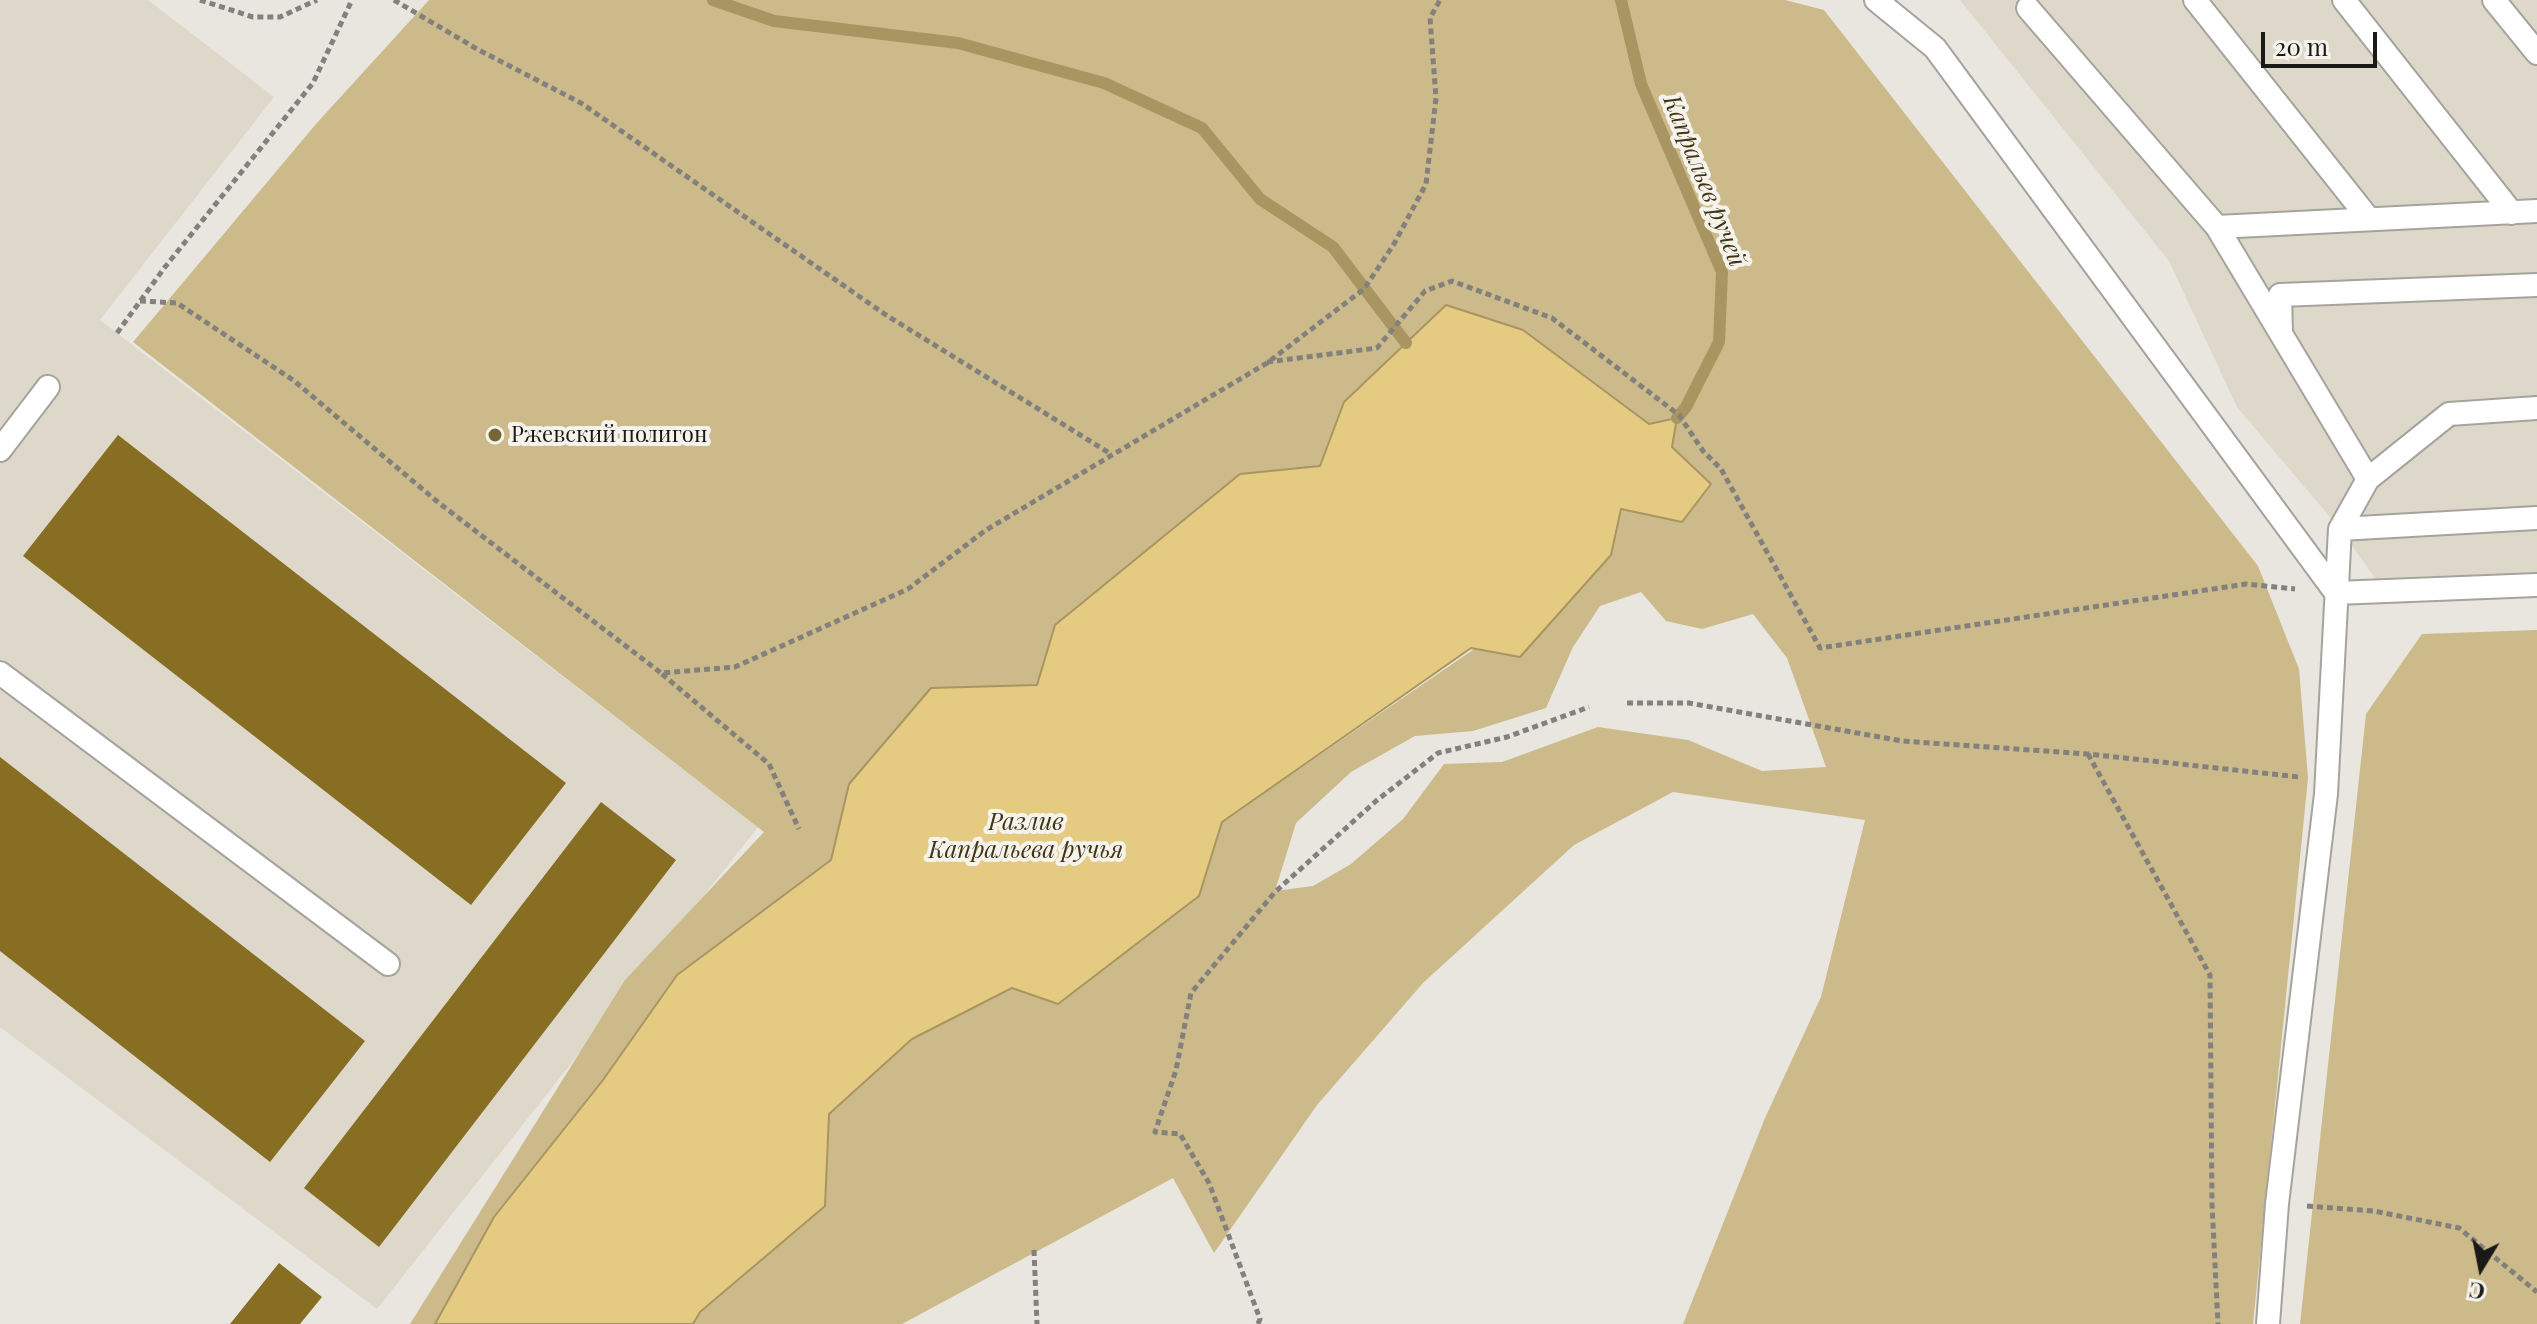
<!DOCTYPE html>
<html>
<head>
<meta charset="utf-8">
<style>
  body { margin:0 }
  #map { position:relative; width:2537px; height:1324px; overflow:hidden; background:#e8e6de; font-family:"Playfair Display",serif }
  canvas { display:block }
  .north { position:absolute; left:2441px; top:1228px; width:80px; height:80px; -webkit-text-stroke:6px #f5f3ec; paint-order:stroke; rotate:190deg; font-size:22px; font-weight:700; line-height:32px; text-align:center; color:#1a1916 }
  .north::after { content:''; display:block; margin:auto; width:28px; height:36px; background:#1a1916; clip-path:polygon(50% 0,100% 100%,50% 72%,0 100%) }
  .scale { position:absolute; left:2261px; top:32px; width:116px; height:36px; box-sizing:border-box; border:4px solid #1a1916; border-top:0; padding-left:10px; font-size:24px; line-height:28px; white-space:nowrap; color:#1a1916; -webkit-text-stroke:6px #f5f3ec; paint-order:stroke }
</style>
</head>
<body>
<div id="map">
<canvas width="2537" height="1324"></canvas>
<div class="north">С</div>
<div class="scale">20 m</div>
</div>
<script>
const c = document.querySelector('canvas').getContext('2d');
c.lineJoin = 'round';
function paint(path, color) {
  c.fillStyle = color;
  c.fill(path, 'evenodd');
}
function toPath(rows) {
  const path = new Path2D();
  for (const r of rows) {
    path.moveTo(r[0], r[1]);
    for (let i = 2; i < r.length; i += 2) path.lineTo(r[i], r[i + 1]);
  }
  return path;
}
function stroke(path, color, width, dash) {
  c.strokeStyle = color;
  c.lineWidth = width;
  c.lineCap = dash ? 'butt' : 'round';
  c.setLineDash(dash || []);
  c.stroke(path);
}
function write(font, color, halo, rows, align = 'center') {
  c.font = font + ' "Playfair Display",serif';
  c.lineWidth = 8;
  c.setLineDash([]);
  c.textBaseline = 'middle';
  c.strokeStyle = halo;
  c.fillStyle = color;
  for (const [text, x, y, turn = 0] of rows) {
    c.save();
    c.translate(x, y);
    c.rotate((+turn || 0) * Math.PI / 180);
    c.textAlign = isNaN(turn) ? turn : align;
    if (halo) c.strokeText(text, 0, 0);
    c.fillText(text, 0, 0);
    c.restore();
  }
}
paint(toPath([
  [0,0,148,0,274,97,100,320,758,827,377,1309,0,1027],
  [1960,0,2537,0,2537,573,2375,578,2340,529,2237,407,2169,261]
]), '#ded8ca');
paint(toPath([
  [429,0,1785,0,1824,10,2258,566,2299,669,2308,778,2253,1324,1683,1324,1765,1118,1821,997,1865,820,1673,792,1574,845,1423,983,1317,1105,1214,1253,1173,1178,902,1324,693,1324,700,1313,825,1206,828,1114,912,1039,1199,896,1222,822,1611,555,1621,509,1711,484,1672,447,1677,419,1649,424,1523,330,1344,402,1320,466,1240,474,1056,625,1037,685,931,689,849,784,831,860,677,975,603,1080,494,1217,435,1324,410,1324,625,980,764,832,133,342,316,124],
  [1641,592,1666,621,1702,629,1753,614,1787,658,1826,767,1762,771,1688,740,1598,727,1502,762,1444,764,1403,819,1351,864,1313,886,1275,891,1296,823,1351,772,1415,736,1473,731,1546,708,1573,647,1600,606],
  [2537,630,2537,1324,2300,1324,2366,714,2422,634]
]), '#ccba8b');
const water = toPath([
  [1446,305,1523,330,1649,424,1677,418,1672,447,1711,484,1682,522,1621,509,1611,555,1520,657,1471,648,1222,822,1199,896,1058,1004,1012,988,912,1039,829,1114,825,1206,700,1312,693,1324,435,1324,494,1217,603,1080,677,975,831,860,849,784,931,688,1037,685,1055,625,1240,474,1320,466,1344,402,1446,305]
]);
paint(water, '#e5ca81');
stroke(water, '#a89561', 2);
stroke(toPath([
  [713,0,774,21,958,43,1104,83,1202,128,1260,199,1333,247,1406,343],
  [1621,0,1641,84,1722,272,1719,342,1686,407,1677,418]
]), '#a89561', 12);
paint(toPath([
  [118,435,566,783,471,905,23,556],
  [0,757,365,1041,270,1162,0,951],
  [601,802,676,860,379,1247,304,1188],
  [279,1263,322,1297,300,1324,230,1324]
]), '#876e22');
const lane = toPath([
  [1876,0,1935,48,2336,593,2537,585],
  [2195,0,2369,219],
  [2344,0,2512,213],
  [2494,0,2537,53],
  [2028,8,2217,227,2368,479,2340,529,2326,794,2277,1204,2268,1324],
  [2217,227,2537,211],
  [2281,333,2280,295,2537,285],
  [0,450,48,387],
  [2368,479,2449,414,2537,408],
  [2340,529,2537,518],
  [0,673,388,964]
]);
stroke(lane, '#a5a39c', 26);
stroke(toPath([
  [200,0,253,17,280,17,317,0],
  [394,0,477,49,581,103,886,315,1111,454],
  [140,301,177,303,293,380,439,503,661,673,735,667,908,589,986,530,1267,363,1364,289,1394,244,1426,184,1436,98,1430,18,1440,0],
  [117,333,165,267,313,83,352,0],
  [1267,362,1377,348,1425,291,1452,281,1552,318,1679,415,1703,451,1721,469,1820,648,2246,584,2295,589],
  [662,674,769,764,799,829],
  [1627,703,1689,703,1902,741,2088,754,2299,777],
  [2088,754,2210,975,2212,1204,2218,1324],
  [2307,1206,2374,1211,2459,1228,2537,1292],
  [1034,1250,1037,1324],
  [1258,1324,1260,1319,1209,1183,1180,1134,1155,1132,1176,1070,1191,993,1275,892,1376,801,1438,753,1507,737,1589,707]
]), '#82817b', 5, [6, 4]);
stroke(lane, '#fff', 22);
for (const [x, y, r, color] of [
  [495,435,8,"#776533"]
]) {
  const dot = new Path2D();
  dot.arc(x, y, r, 0, 2 * Math.PI);
  c.fillStyle = color;
  c.fill(dot);
  stroke(dot, '#f5f3ec', 3);
}
write('22px', '#1a1916', '#f5f3ec', [
  ["Ржевский полигон",511,435]
], 'left');
write('italic 24px', '#403414', '#f5f3ec', [
  ["Капральев ручей",1704,181,68],
  ["Разлив",1026,823],
  ["Капральева ручья",1026,851]
]);
</script>
</body>
</html>
